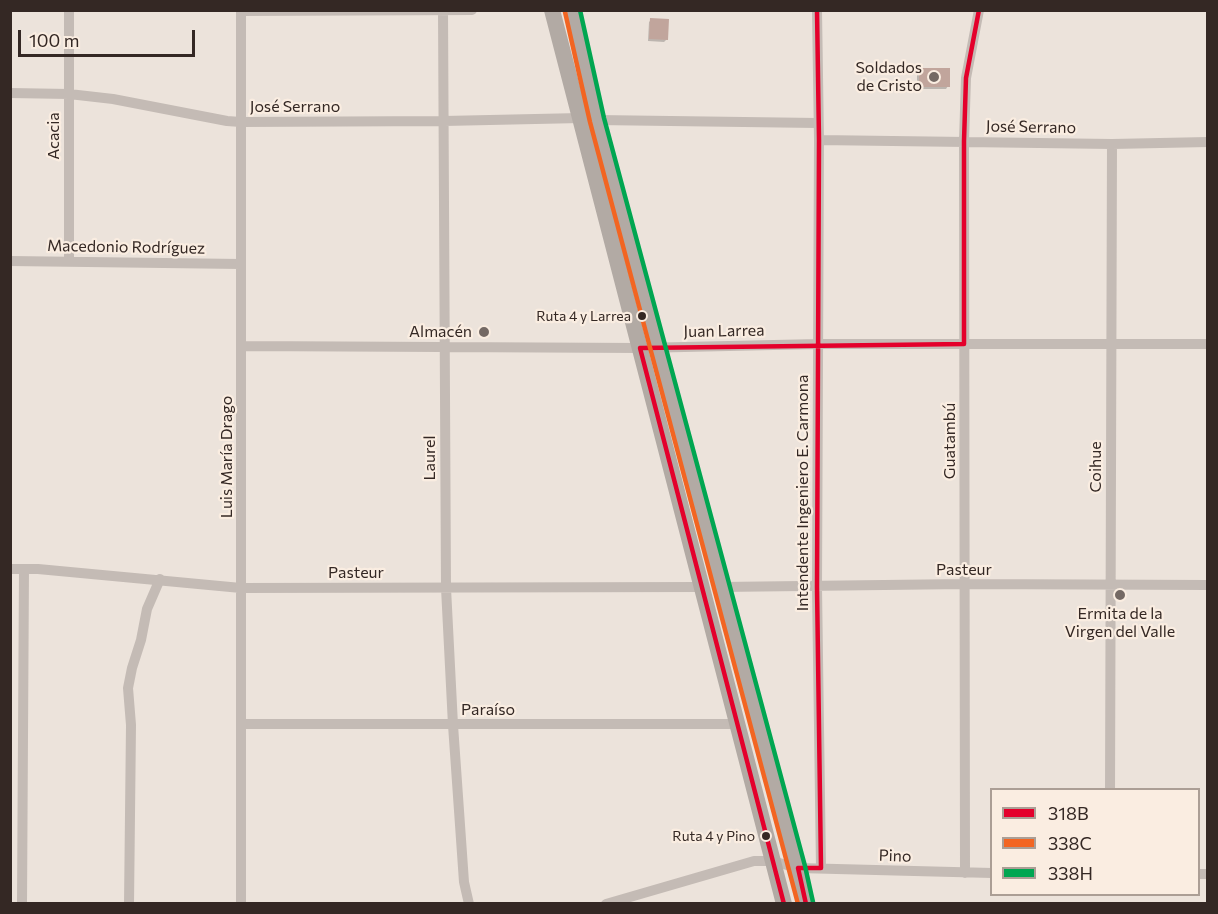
<!DOCTYPE html>
<html>
<head>
<meta charset="utf-8">
<style>
  body { margin:0 }
  #map { position:relative; width:1218px; height:914px; overflow:hidden; background:#ece3db; font-family:Commissioner,sans-serif }
  canvas { display:block }
  .frame { position:absolute; inset:0; border:12px solid #342824; pointer-events:none }
  .legend { position:absolute; left:990px; top:788px; width:210px; height:108px; box-sizing:border-box; background:#faede1; border:2px solid #ab9e95; margin:0; padding:8px 10px; list-style:none; font-size:18px; color:#342824 }
  .legend li { display:flex; align-items:center; gap:12px; height:30px }
  .legend b { width:30px; border:2px solid #ab9e95 }
  .scale { position:absolute; left:18px; top:30px; width:177px; height:27px; box-sizing:border-box; border:3px solid #342824; border-top:0; padding-left:8px; font-size:18px; line-height:21px; white-space:nowrap; color:#342824; -webkit-text-stroke:4px #faede1; paint-order:stroke }
</style>
</head>
<body>
<div id="map">
<canvas width="1218" height="914"></canvas>
<div class="frame"></div>
<ul class="legend">
<li><b style="height:8px;background:#e4002b"></b>318B</li>
<li><b style="height:8px;background:#f26522"></b>338C</li>
<li><b style="height:8px;background:#00a651"></b>338H</li>
</ul>
<div class="scale">100 m</div>
</div>
<script>
const c = document.querySelector('canvas').getContext('2d');
c.lineJoin = 'round';
function paint(path, color) {
  c.fillStyle = color;
  c.fill(path, 'evenodd');
}
function toPath(rows) {
  const path = new Path2D();
  for (const r of rows) {
    path.moveTo(r[0], r[1]);
    for (let i = 2; i < r.length; i += 2) path.lineTo(r[i], r[i + 1]);
  }
  return path;
}
function stroke(path, color, width, dash) {
  c.strokeStyle = color;
  c.lineWidth = width;
  c.lineCap = dash ? 'butt' : 'round';
  c.setLineDash(dash || []);
  c.stroke(path);
}
function write(font, color, halo, rows, align = 'center') {
  c.font = font + ' Commissioner,sans-serif';
  c.lineWidth = 4.5;
  c.setLineDash([]);
  c.textBaseline = 'middle';
  c.strokeStyle = halo;
  c.fillStyle = color;
  for (const [text, x, y, turn = 0] of rows) {
    c.save();
    c.translate(x, y);
    c.rotate((+turn || 0) * Math.PI / 180);
    c.textAlign = isNaN(turn) ? turn : align;
    if (halo) c.strokeText(text, 0, 0);
    c.fillText(text, 0, 0);
    c.restore();
  }
}
paint(toPath([
  [651,20,667,39,664,42,648,41,649,22],
  [919,69,948,86,946,89,917,89,917,72]
]), '#0003');
paint(toPath([
  [650,18,669,19,668,40,649,39],
  [919,68,950,68,950,87,919,87]
]), '#c1a59c');
stroke(toPath([
  [69,10,69,261],
  [241,10,241,904],
  [817,10,819,140,817,587,821,868],
  [241,11,472,10],
  [443,11,446,588,453,725,464,882,469,904],
  [10,93,69,94,113,99,227,121,241,122,444,121,581,118],
  [597,120,817,123],
  [819,140,1112,144,1208,142],
  [10,261,241,264],
  [242,346,640,348,818,344,1208,344],
  [10,569,38,569,241,588,702,587],
  [721,587,965,584,1208,585],
  [241,724,736,724],
  [1110,790,1112,144],
  [965,873,964,141,966,78,979,10],
  [1198,874,1208,874],
  [22,904,24,569],
  [129,904,131,725,128,688,132,668,141,640,147,609,160,579],
  [606,904,754,861,772,861,798,868,992,873]
]), '#c4bbb5', 10);
stroke(toPath([
  [552,10,784,904],
  [572,10,597,120,798,868,806,904]
]), '#b2aaa4', 16);
stroke(toPath([
  [784,904,640,348,964,344,964,141,966,78,979,10],
  [806,904,798,868,821,868,817,587,819,140,817,10]
]), '#e4002b', 4.5);
stroke(toPath([
  [565,12,590,122,798,904]
]), '#f26522', 4.5);
stroke(toPath([
  [580,10,604,118,805,866,813,902]
]), '#00a651', 4.5);
for (const [x, y, r, color] of [
  [934,77,6,"#746964"],
  [642,316,5,"#342824"],
  [484,332,6,"#746964"],
  [1120,595,6,"#746964"],
  [766,836,5,"#342824"]
]) {
  const dot = new Path2D();
  dot.arc(x, y, r, 0, 2 * Math.PI);
  c.fillStyle = color;
  c.fill(dot);
  stroke(dot, '#faede1', 2);
}
write('14px', '#342824', '#faede1', [
  ["Ruta 4 y Larrea",631,316],
  ["Ruta 4 y Pino",755,836]
], 'right');
write('16px', '#342824', '#faede1', [
  ["Soldados",922,68],
  ["de Cristo",922,86],
  ["Almacén",472,332],
  ["Ermita de la",1120,614,"center"],
  ["Virgen del Valle",1120,632,"center"]
], 'right');
write('16px', '#342824', '#faede1', [
  ["José Serrano",295,107],
  ["José Serrano",1031,127,1],
  ["Acacia",54,136,-90],
  ["Macedonio Rodríguez",126,247,1],
  ["Juan Larrea",724,331,-1],
  ["Guatambú",950,441,-90],
  ["Luis María Drago",227,457,-90],
  ["Laurel",430,458,-90],
  ["Coihue",1096,467,-90],
  ["Intendente Ingeniero E. Carmona",803,493,-90],
  ["Pasteur",964,570],
  ["Pasteur",356,573],
  ["Paraíso",488,710],
  ["Pino",895,856,2]
]);
</script>
</body>
</html>
